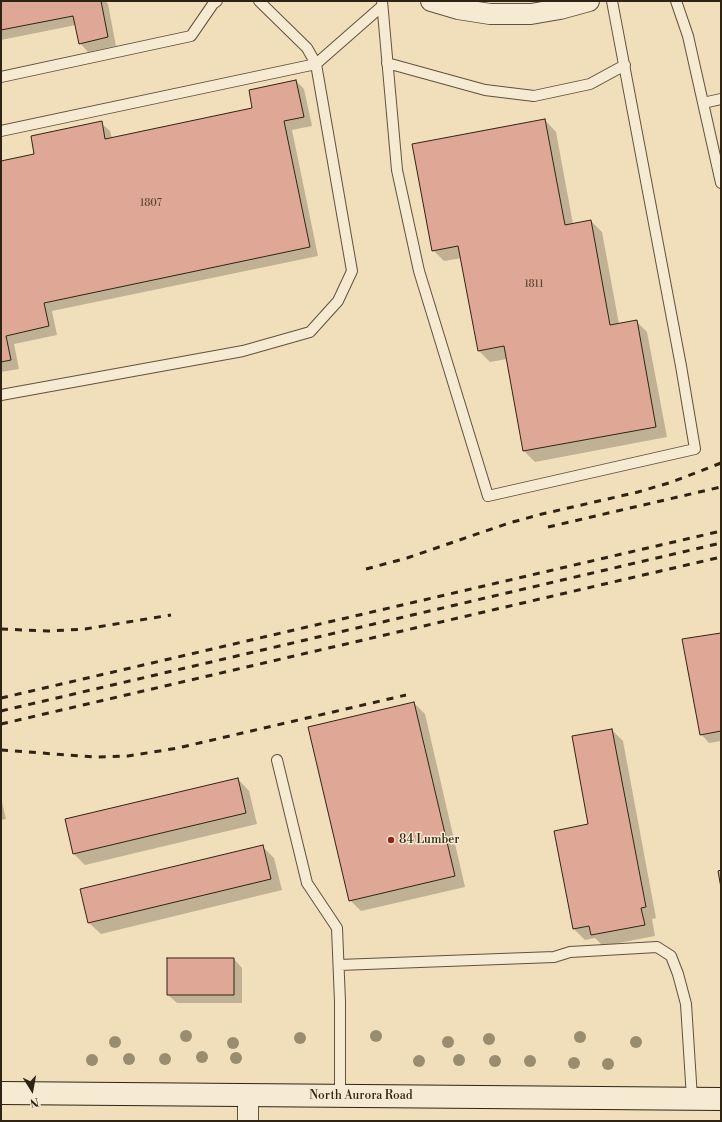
<!DOCTYPE html>
<html>
<head>
<meta charset="utf-8">
<style>
  body { margin:0 }
  #map { position:relative; width:722px; height:1122px; overflow:hidden; background:#f1deba; font-family:"Libre Bodoni",serif }
  canvas { display:block }
  .frame { position:absolute; inset:0; border:2px solid #2f2414; pointer-events:none }
  .north { position:absolute; left:12px; top:1070px; width:40px; height:40px; -webkit-text-stroke:3px #f6ead2; paint-order:stroke; rotate:169deg; font-size:11px; font-weight:700; line-height:16px; text-align:center; color:#2f2414 }
  .north::after { content:''; display:block; margin:auto; width:14px; height:18px; background:#2f2414; clip-path:polygon(50% 0,100% 100%,50% 72%,0 100%) }
</style>
</head>
<body>
<div id="map">
<canvas width="722" height="1122"></canvas>
<div class="frame"></div>
<div class="north">N</div>
</div>
<script>
const c = document.querySelector('canvas').getContext('2d');
c.lineJoin = 'round';
function paint(path, color) {
  c.fillStyle = color;
  c.fill(path, 'evenodd');
}
function toPath(rows) {
  const path = new Path2D();
  for (const r of rows) {
    path.moveTo(r[0], r[1]);
    for (let i = 2; i < r.length; i += 2) path.lineTo(r[i], r[i + 1]);
  }
  return path;
}
function stroke(path, color, width, dash) {
  c.strokeStyle = color;
  c.lineWidth = width;
  c.lineCap = dash ? 'butt' : 'round';
  c.setLineDash(dash || []);
  c.stroke(path);
}
function write(font, color, halo, rows, align = 'center') {
  c.font = font + ' "Libre Bodoni",serif';
  c.lineWidth = 3;
  c.setLineDash([]);
  c.textBaseline = 'middle';
  c.strokeStyle = halo;
  c.fillStyle = color;
  for (const [text, x, y, turn = 0] of rows) {
    c.save();
    c.translate(x, y);
    c.rotate((+turn || 0) * Math.PI / 180);
    c.textAlign = isNaN(turn) ? turn : align;
    if (halo) c.strokeText(text, 0, 0);
    c.fillText(text, 0, 0);
    c.restore();
  }
}
paint(toPath([
  [1,1,105,1,108,4,116,46,88,52,80,43,76,25,1,40],
  [296,81,304,89,312,126,292,130,318,256,52,311,57,335,14,344,19,369,1,372,1,162,35,155,101,123,110,131,112,139,254,109],
  [545,120,556,132,573,224,591,221,602,232,619,324,636,321,647,332,667,437,535,462,524,451,507,359,490,362,479,351,462,258,444,261,433,250],
  [721,634,721,741,709,743,701,734],
  [414,703,425,714,465,887,361,911,350,900],
  [612,730,623,741,656,918,652,919,655,936,603,946,595,938,585,940,574,929],
  [238,779,249,791,257,824,85,865,74,854],
  [1,798,6,819,1,820],
  [262,846,274,858,282,890,101,934,89,923,82,890],
  [234,959,242,968,242,1003,177,1003,168,995]
]), '#0003');
const building = toPath([
  [1,1,101,1,108,37,79,44,73,16,1,30,1,1],
  [296,80,304,117,284,121,310,247,44,303,49,326,6,336,11,360,1,362,1,161,34,154,31,136,102,121,105,139,252,108,249,90,296,80],
  [545,119,565,225,591,220,610,325,637,320,656,427,523,451,504,346,478,351,458,246,432,251,412,144,545,119],
  [721,633,721,731,700,735,682,639,721,633],
  [414,702,455,876,349,901,308,727,414,702],
  [612,729,646,907,641,908,645,925,591,935,589,926,573,929,554,831,588,824,572,736,612,729],
  [238,778,246,813,73,854,65,819,238,778],
  [263,845,271,879,88,923,80,889,263,845],
  [721,870,721,888,718,871,721,870],
  [167,958,234,958,234,995,167,995,167,958]
]);
paint(building, '#dfa795');
stroke(building, '#2f2414', 1);
const service = toPath([
  [382,1,397,170,419,271,488,496,695,449,681,366,612,1],
  [676,1,688,36,721,183],
  [387,63,485,90,534,96,590,84,625,65],
  [1,77,191,36,213,4,217,1],
  [703,103,721,99],
  [1,131,316,64,307,48,259,1],
  [1,395,243,351,310,332,338,301,352,271,316,64,381,7],
  [277,760,307,883,337,928,340,1002,340,1096],
  [339,965,554,957,570,952,657,947,671,956,678,974,686,1004,692,1098]
]);
const minor = toPath([
  [431,1,458,9,490,14,531,14,560,9,589,1],
  [248,1095,248,1121]
]);
const secondary = toPath([
  [1,1093,721,1099]
]);
stroke(service, '#60523e', 12);
stroke(minor, '#60523e', 22);
stroke(secondary, '#2f2414', 24);
stroke(service, '#f6ead2', 10);
stroke(minor, '#f6ead2', 20);
stroke(secondary, '#f6ead2', 22);
stroke(toPath([
  [548,527,721,487],
  [366,569,407,558,509,523,542,514,638,492,672,482,721,463],
  [1,629,48,631,85,629,171,615],
  [1,698,721,531],
  [1,711,721,543],
  [1,724,721,557],
  [1,750,95,757,128,756,178,748,406,695]
]), '#2f2414', 3, [7, 7]);
c.fillStyle = '#9a8d6f';
for (const [x, y] of [
  [186,1036],
  [376,1036],
  [580,1037],
  [300,1038],
  [489,1039],
  [115,1042],
  [448,1042],
  [636,1042],
  [233,1043],
  [202,1057],
  [236,1058],
  [129,1059],
  [165,1059],
  [92,1060],
  [459,1060],
  [419,1061],
  [495,1061],
  [530,1061],
  [574,1063],
  [608,1064]
]) {
  c.beginPath();
  c.arc(x, y, 6, 0, 2 * Math.PI);
  c.fill();
}
for (const [x, y, r, color] of [
  [391,840,4,"#8f2418"]
]) {
  const dot = new Path2D();
  dot.arc(x, y, r, 0, 2 * Math.PI);
  c.fillStyle = color;
  c.fill(dot);
  stroke(dot, '#f6ead2', 1.5);
}
write('10px', '#5b4534', null, [
  ["1807",151,204],
  ["1811",534,285]
]);
write('12px', '#2f2414', '#f6ead2', [
  ["84 Lumber",399,840]
], 'left');
write('12px', '#2f2414', '#f6ead2', [
  ["North Aurora Road",361,1096]
]);
</script>
</body>
</html>
